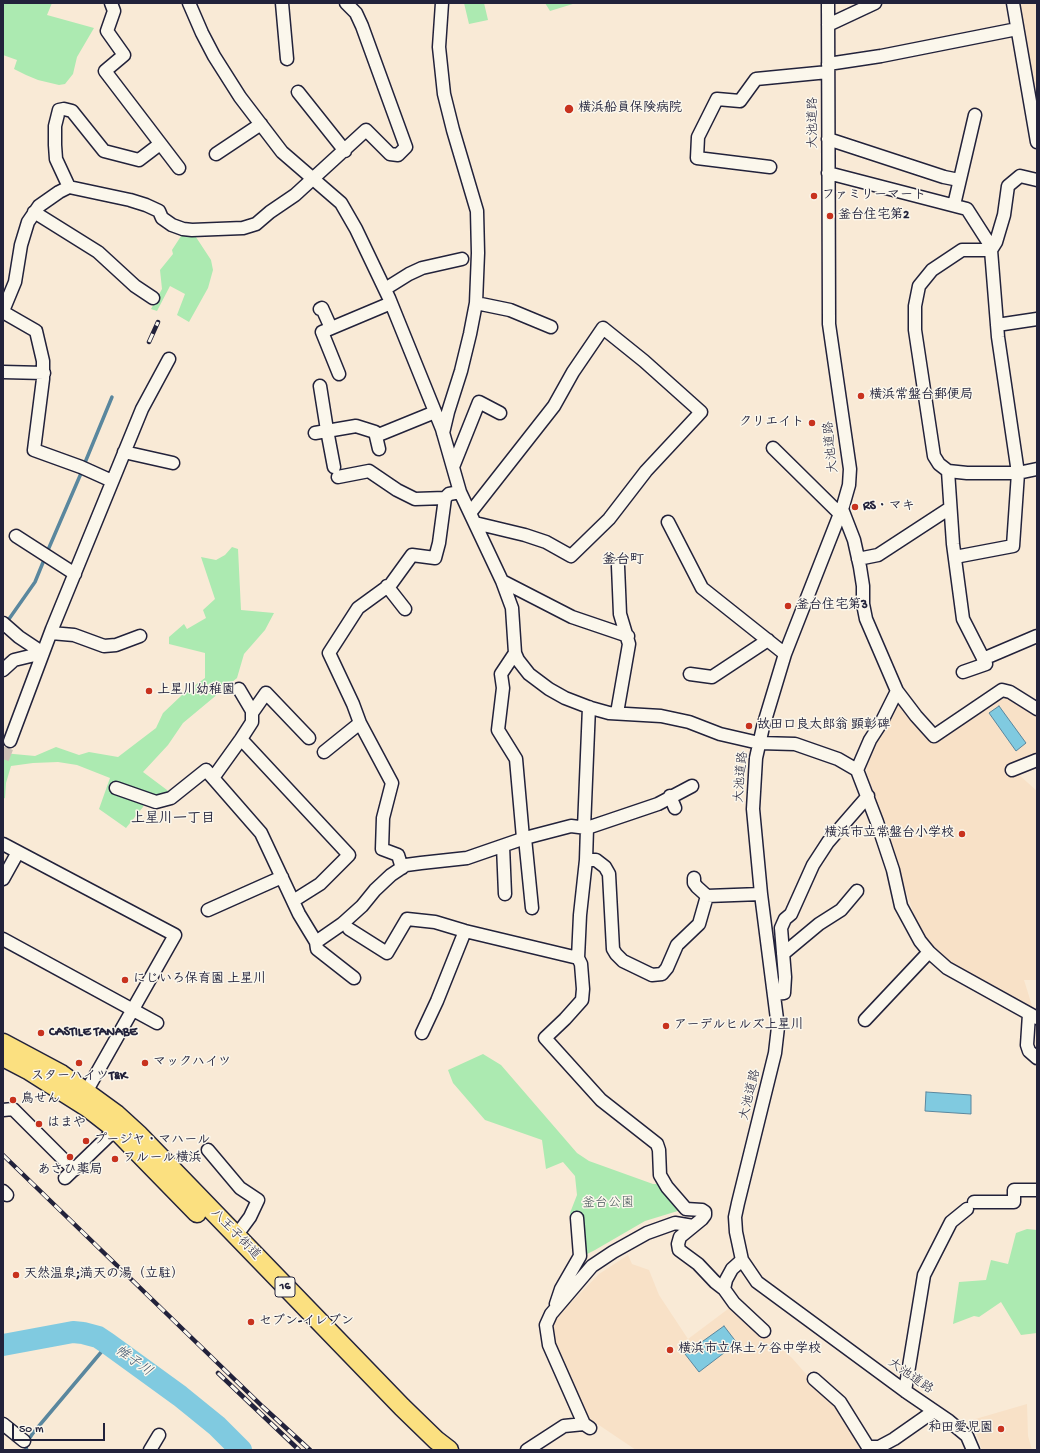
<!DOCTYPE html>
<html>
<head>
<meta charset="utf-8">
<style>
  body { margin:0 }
  #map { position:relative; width:1040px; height:1453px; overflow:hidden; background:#f9ead6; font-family:"Gochi Hand",sans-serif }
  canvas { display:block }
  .frame { position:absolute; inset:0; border:4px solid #22223b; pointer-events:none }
  .scale { position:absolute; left:12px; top:1423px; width:93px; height:18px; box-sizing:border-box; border:2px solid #22223b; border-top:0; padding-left:5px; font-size:12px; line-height:14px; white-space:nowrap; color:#22223b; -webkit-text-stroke:3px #fbf7ec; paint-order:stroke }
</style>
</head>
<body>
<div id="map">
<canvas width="1040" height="1453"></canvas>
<div class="frame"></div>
<div class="scale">50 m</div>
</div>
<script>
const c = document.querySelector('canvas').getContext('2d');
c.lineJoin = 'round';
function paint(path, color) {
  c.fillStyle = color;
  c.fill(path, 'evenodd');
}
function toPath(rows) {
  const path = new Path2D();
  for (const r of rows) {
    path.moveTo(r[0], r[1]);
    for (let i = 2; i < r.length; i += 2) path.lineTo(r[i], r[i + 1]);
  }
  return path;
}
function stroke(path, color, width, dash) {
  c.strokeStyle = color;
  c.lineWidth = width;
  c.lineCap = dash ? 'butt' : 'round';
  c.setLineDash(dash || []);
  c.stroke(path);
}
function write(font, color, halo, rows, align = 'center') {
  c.font = font + ' "Gochi Hand","Klee One",sans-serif';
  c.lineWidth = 3;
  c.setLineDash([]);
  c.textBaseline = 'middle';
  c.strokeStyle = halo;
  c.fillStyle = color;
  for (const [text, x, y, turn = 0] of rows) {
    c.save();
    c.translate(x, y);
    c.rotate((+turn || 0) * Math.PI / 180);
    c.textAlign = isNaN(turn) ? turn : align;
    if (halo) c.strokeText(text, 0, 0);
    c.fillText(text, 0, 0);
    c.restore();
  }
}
paint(toPath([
  [1018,3,1037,3,1037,118],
  [1002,694,1037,714,1037,753,1015,765,1018,774,1037,791,1037,980,1024,980,1033,1009,941,958,925,941,917,924,867,774,866,759,869,750,900,702,931,741],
  [628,1255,632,1264,649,1270,659,1295,688,1339,732,1306,792,1358,820,1390,837,1402,863,1450,636,1450,587,1417,554,1342,552,1327,556,1318,599,1274],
  [1027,1404,1028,1436,1032,1450,982,1450,972,1420]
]), '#f8e1c7');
paint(toPath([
  [3,3,52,3,47,15,94,28,77,57,73,74,65,84,59,85,38,80,26,75,14,69,17,60,3,55],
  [464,3,484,3,488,20,469,24],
  [545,3,576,3,550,11],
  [183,233,194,234,211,260,213,270,208,288,189,322,177,315,185,294,170,286,157,311,151,309,162,289,160,270,173,254,172,250],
  [232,547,238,549,241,610,274,613,265,630,244,654,237,678,183,723,168,745,143,772,171,793,155,795,147,794,143,807,126,828,99,809,110,778,77,765,58,762,33,763,11,766,6,783,5,798,3,799,3,753,35,756,56,747,79,755,89,752,118,757,156,728,163,713,182,695,205,678,205,653,169,644,169,637,184,624,187,629,206,618,203,610,215,599,201,557,216,560,225,555],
  [483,1054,501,1065,577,1153,589,1161,653,1184,659,1184,681,1210,645,1221,595,1250,581,1257,574,1253,570,1213,577,1195,575,1176,563,1162,546,1169,542,1140,485,1120,453,1083,448,1070],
  [1027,1229,1037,1230,1037,1333,1021,1335,1001,1302,979,1317,974,1316,953,1324,959,1282,986,1280,991,1260,1008,1264,1016,1233]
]), '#aceab1');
const water = toPath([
  [999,706,1026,743,1016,751,989,713,999,706],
  [926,1092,971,1095,971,1114,925,1111,926,1092],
  [724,1326,737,1343,699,1372,685,1354,724,1326]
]);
paint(water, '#80cae0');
stroke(water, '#5a879e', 1);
stroke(toPath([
  [84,465,112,397],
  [48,550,82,471],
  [9,619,35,582,44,560],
  [27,1450,26,1448,27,1442,33,1433,108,1344]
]), '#5a879e', 3.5);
stroke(toPath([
  [3,1345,73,1332,83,1333,98,1337,107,1343,180,1396,217,1426,241,1450]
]), '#80cae0', 22);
stroke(toPath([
  [3,759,10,741]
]), '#cec2b7', 12, [12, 6]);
const minor = toPath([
  [111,3,114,11,107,31,124,55,105,71,179,168],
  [189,3,202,33,214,56,240,97,282,152,341,203,356,229,389,298,442,429,460,492,502,581,512,608,515,653,518,660,529,674,549,689,565,698,591,708,609,713,661,716,689,722,720,734,759,743,795,744,838,759,857,770,877,822,893,870,901,906,920,941,929,952,947,968,1037,1018],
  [282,3,287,59],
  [442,3,439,47,444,94,453,130,477,211,478,253,476,303,470,334,461,371,448,412,443,433],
  [828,3,829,324,850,469,849,485,843,506,785,654,763,727,756,758,753,809,761,894,778,1027,775,1053,738,1203,735,1217,736,1232,742,1260,757,1282,905,1391,949,1421,967,1436,973,1450],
  [1013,3,1037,142],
  [828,25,875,3],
  [828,64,881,56,1017,29],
  [298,92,345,151],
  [828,139,944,177,959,180],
  [216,154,261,124],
  [770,167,697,158,698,137,717,99,740,101,756,79,828,72],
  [828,173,967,209,992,248],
  [69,187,56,159,55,145,55,126,59,110,64,109,72,111,104,151,139,160,160,144],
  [954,205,975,115],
  [34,212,98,252,135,286,153,298],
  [385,289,409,274,422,268,462,259],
  [476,303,510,310,551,327],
  [320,309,322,308,331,328],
  [3,311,15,282,21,245,28,222,39,206,59,192,69,187,130,200,146,205,159,211,162,218,172,225,183,229,192,230,243,228,256,224,270,212,295,195,366,130,390,154,398,155,406,147,362,26,356,13,346,3],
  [3,312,36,331,43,361,43,379,34,450,81,467,112,481],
  [997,325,1037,319],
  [3,372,44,373],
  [339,374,322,332,391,303],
  [320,386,327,430,334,467],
  [315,433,356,426,375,432,379,449],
  [376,436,435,412],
  [773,448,840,514],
  [124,452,173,463],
  [453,467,479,402,500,413],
  [948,471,967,473,1018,473,1037,469],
  [338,477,369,471,397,490,415,499,445,498],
  [842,509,854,540,860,567,863,586,863,604,866,619,897,691,916,716,934,736,1002,690,1010,692,1037,709],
  [470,513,554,406,573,372,603,328,644,361,701,412,646,471,609,519,571,556,546,542,525,535,475,523],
  [668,522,702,588,785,654],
  [16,536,75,574],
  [955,557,1013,546,1018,473,998,337,991,250,996,242,1004,215,1008,186,1020,176,1037,180],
  [858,559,878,555,950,508],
  [502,581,572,617,628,636],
  [387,586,405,609],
  [3,623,19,637,43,653],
  [51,633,74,635,104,646,116,645,140,636],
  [515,653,501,674,503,688,498,730,516,759,523,838],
  [983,659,1037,636],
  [3,670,14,660,43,653],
  [963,672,986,664,963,619,953,544,948,471,939,464,934,456,915,330,915,306,919,286,932,270,962,250,991,250],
  [690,674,712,677,768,640],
  [252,713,266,693,309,738],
  [617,713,629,644,620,614,618,566],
  [241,739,349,855,320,884,293,901],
  [10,741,52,629,142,409,169,359],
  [324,752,360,723],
  [857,770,870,740,881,723,897,691],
  [1012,770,1037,760],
  [213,778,241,739,252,722,252,711,239,689],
  [116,788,156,802,171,798,206,770,261,833,299,914,316,942,317,949,354,978],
  [670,796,675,808],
  [584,828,589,707],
  [525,838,532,908],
  [3,844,175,935,86,1092],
  [503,846,505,894],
  [586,860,596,860,605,867,609,874,613,949,616,954,623,961,652,975,662,974,667,968,677,945,699,924,707,896,761,894],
  [402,868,398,855,382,849,383,818,392,783,360,723,353,704,329,653,358,608,391,584,412,555,435,558,439,543,445,498,449,494,460,492],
  [694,878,694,883,697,887,707,896],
  [3,879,18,852],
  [208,910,282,877],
  [349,929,387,953,407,919,435,922,465,931,578,958,580,915,586,860,587,828],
  [3,939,157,1023],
  [316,942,342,924,362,906,375,890,391,875,406,865,421,863,467,858,525,838,571,826,587,828,658,804,692,786],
  [783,954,819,924,841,910,857,891],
  [578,958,581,964,583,989,582,1000,565,1019,545,1038,601,1100,657,1144,659,1150,660,1175,667,1187,686,1209,702,1210,705,1212,705,1215,702,1219,680,1237,678,1244,679,1250,698,1264,715,1282,724,1289],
  [774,994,784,993,785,977,781,928,785,919,791,914,813,865,828,842,868,796],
  [1029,1014,1027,1045,1029,1051,1037,1058],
  [865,1020,929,952],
  [422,1033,437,1001,465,931],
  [3,1110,13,1109,74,1170],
  [208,1150,240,1188,258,1200,250,1217,236,1236],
  [65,1178,120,1125],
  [3,1191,7,1195],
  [974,1202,1014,1202,1014,1190,1037,1190],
  [742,1260,732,1269,726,1280,724,1289,734,1303,764,1331],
  [556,1304,561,1289,580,1256,577,1218],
  [814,1379,840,1402,868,1447,879,1447,894,1439,934,1411],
  [905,1391,924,1275,951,1222,967,1209],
  [3,1424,24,1441],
  [590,1428,584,1424,549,1345,546,1325,551,1314,592,1266,613,1252,647,1233,675,1223,693,1226],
  [150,1450,159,1435],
  [527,1450,564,1426,584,1424]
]);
const highway = toPath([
  [3,1043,61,1074,116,1114,139,1135,402,1407,436,1440,449,1450],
  [3,1057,28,1070,88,1108,115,1129,197,1213]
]);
stroke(minor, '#22223b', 15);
stroke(highway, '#22223b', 21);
stroke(minor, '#fbf7ec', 12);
stroke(highway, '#fbe080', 18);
const rail = toPath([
  [149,342,158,322],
  [3,1155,263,1407,310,1450],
  [218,1373,299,1450]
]);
stroke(rail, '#22223b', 4.5);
stroke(rail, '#fbf7ec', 3, [9]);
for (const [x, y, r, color] of [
  [569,109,5,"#c8321e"],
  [814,196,4,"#c8321e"],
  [830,216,4,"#c8321e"],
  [861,396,4,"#c8321e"],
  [812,423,4,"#c8321e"],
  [855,507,4,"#c8321e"],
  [788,606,4,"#c8321e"],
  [149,691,4,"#c8321e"],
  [749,726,4,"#c8321e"],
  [962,834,4,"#c8321e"],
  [125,980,4,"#c8321e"],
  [666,1026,4,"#c8321e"],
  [41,1033,4,"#c8321e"],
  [79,1063,4,"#c8321e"],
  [145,1063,4,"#c8321e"],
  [13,1100,4,"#c8321e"],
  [39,1124,4,"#c8321e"],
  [86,1141,4,"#c8321e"],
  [70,1157,4,"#c8321e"],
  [115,1159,4,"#c8321e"],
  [16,1275,4,"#c8321e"],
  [251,1322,4,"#c8321e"],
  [670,1350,4,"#c8321e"],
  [1001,1429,4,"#c8321e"]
]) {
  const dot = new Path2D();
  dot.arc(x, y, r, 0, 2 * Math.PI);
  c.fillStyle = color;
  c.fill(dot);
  stroke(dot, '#fbf7ec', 1.5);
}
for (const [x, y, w] of [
  [285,1287,20]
]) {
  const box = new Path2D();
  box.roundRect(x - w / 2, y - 10, w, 20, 3);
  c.fillStyle = '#fbf7ec';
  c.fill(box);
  stroke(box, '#22223b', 1);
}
write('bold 12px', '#22223b', null, [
  ["16",285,1287]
]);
write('bold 13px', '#22223b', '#fbf7ec', [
  ["横浜船員保険病院",578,109],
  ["ファミリーマート",822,196],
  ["釜台住宅第2",838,216],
  ["横浜常盤台郵便局",869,396],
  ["クリエイト",804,423,"right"],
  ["RS・マキ",863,507],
  ["釜台住宅第3",796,606],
  ["上星川幼稚園",157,691],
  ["故田口良太郎翁 顕彰碑",757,726],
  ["横浜市立常盤台小学校",954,834,"right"],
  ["にじいろ保育園 上星川",133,980],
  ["アーデルヒルズ上星川",674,1026],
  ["CASTILE TANABE",49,1033],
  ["マックハイツ",153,1063],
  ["スターハイツT&K",79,1077,"center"],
  ["鳥せん",21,1100],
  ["はまや",47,1124],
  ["プージヤ・マハール",94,1141],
  ["フルール横浜",123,1159],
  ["あさひ薬局",70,1171,"center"],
  ["天然温泉;満天の湯（立駐）",24,1275],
  ["セブン-イレブン",259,1322],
  ["横浜市立保土ケ谷中学校",678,1350],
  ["和田愛児園",993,1429,"right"]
], 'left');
write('13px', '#22223b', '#fbf7ec', [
  ["大池道路",814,123,-90],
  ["大池道路",832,447,-96],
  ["大池道路",742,777,-85],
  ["大池道路",751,1095,-76],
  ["八王子街道",235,1235,46],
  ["大池道路",910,1377,35]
]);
write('13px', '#445458', '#fbf7ec', [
  ["釜台公園",608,1204]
]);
write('bold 14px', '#22223b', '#fbf7ec', [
  ["釜台町",623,561],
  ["上星川一丁目",173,820]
]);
write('italic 14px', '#3e546d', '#fbf7ec', [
  ["帷子川",133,1362,36]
]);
</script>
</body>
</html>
